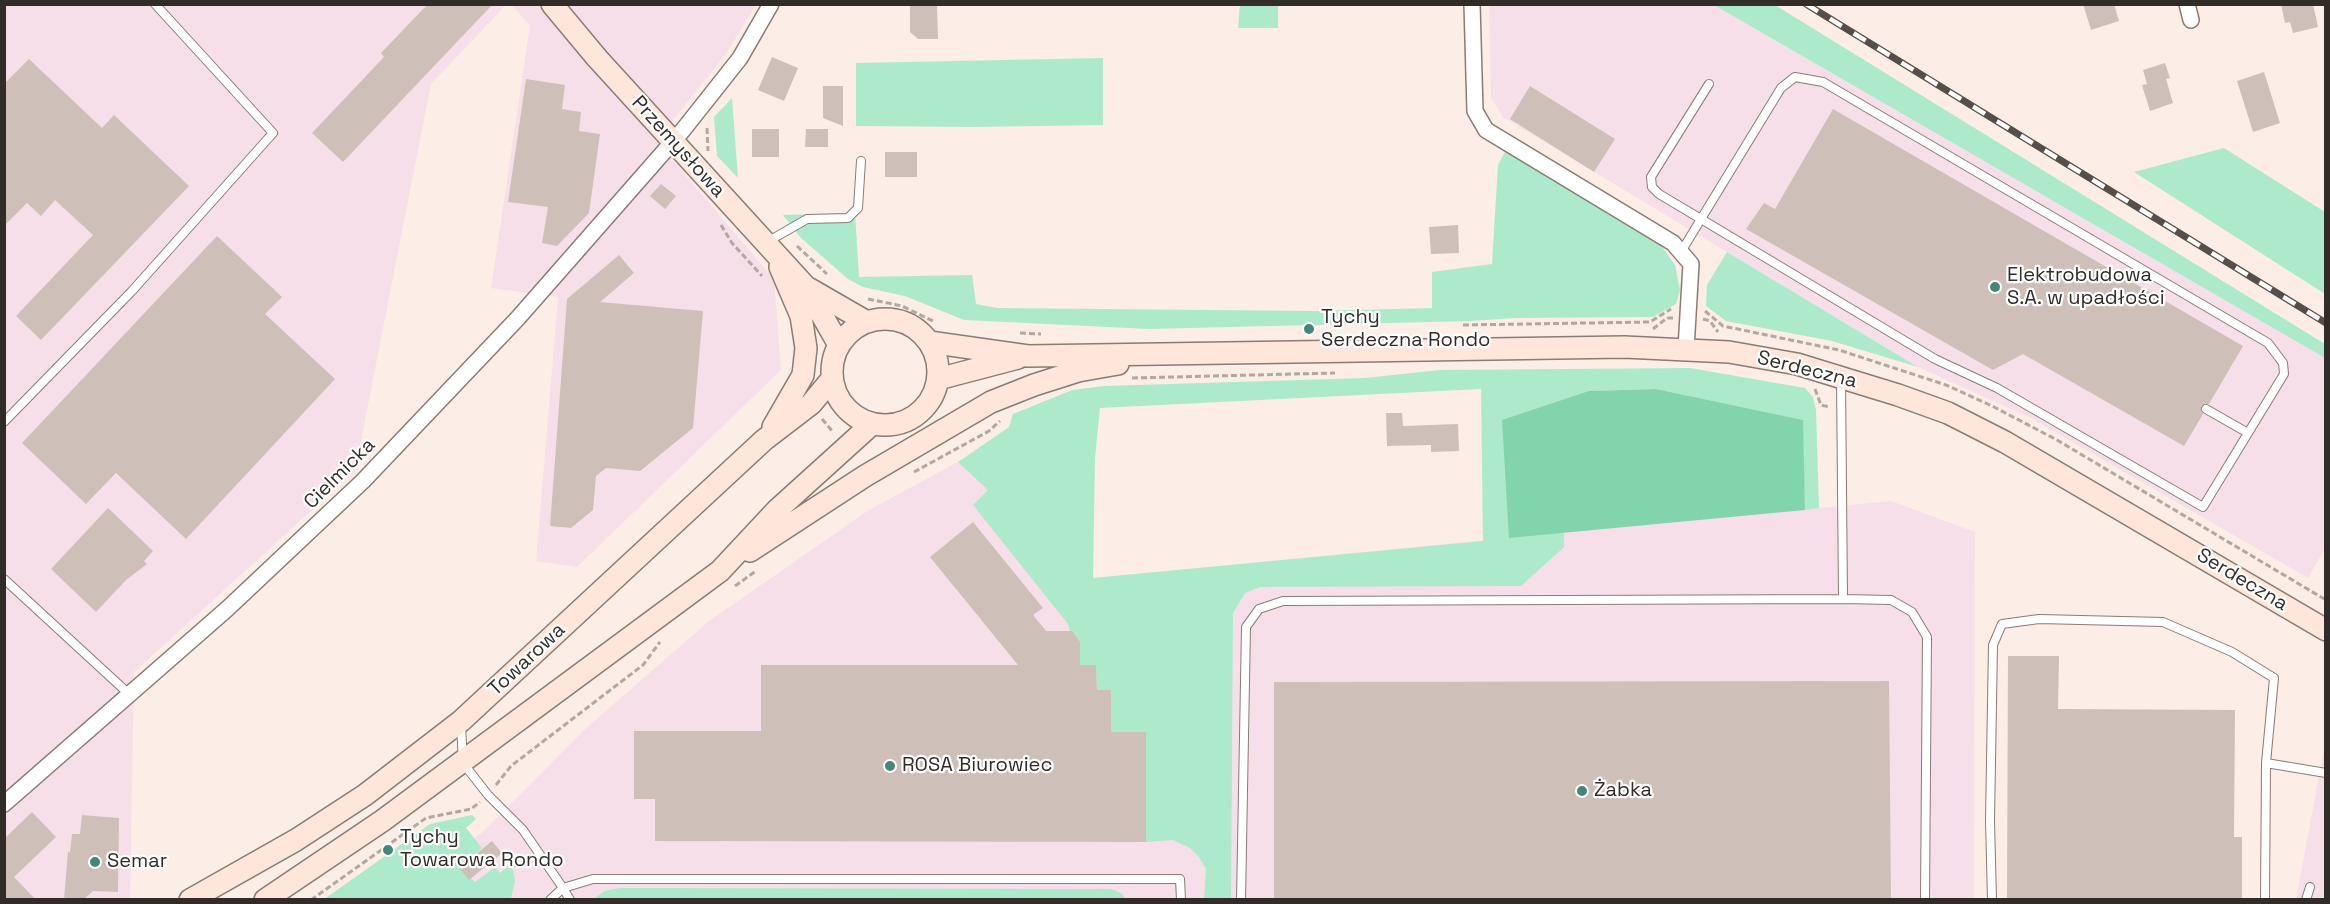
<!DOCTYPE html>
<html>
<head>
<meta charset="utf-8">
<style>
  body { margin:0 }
  #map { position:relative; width:2330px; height:904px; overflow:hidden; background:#fcede6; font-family:"Space Grotesk",sans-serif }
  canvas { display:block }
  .frame { position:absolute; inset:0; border:6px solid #322c29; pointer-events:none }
</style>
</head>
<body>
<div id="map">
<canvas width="2330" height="904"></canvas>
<div class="frame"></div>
</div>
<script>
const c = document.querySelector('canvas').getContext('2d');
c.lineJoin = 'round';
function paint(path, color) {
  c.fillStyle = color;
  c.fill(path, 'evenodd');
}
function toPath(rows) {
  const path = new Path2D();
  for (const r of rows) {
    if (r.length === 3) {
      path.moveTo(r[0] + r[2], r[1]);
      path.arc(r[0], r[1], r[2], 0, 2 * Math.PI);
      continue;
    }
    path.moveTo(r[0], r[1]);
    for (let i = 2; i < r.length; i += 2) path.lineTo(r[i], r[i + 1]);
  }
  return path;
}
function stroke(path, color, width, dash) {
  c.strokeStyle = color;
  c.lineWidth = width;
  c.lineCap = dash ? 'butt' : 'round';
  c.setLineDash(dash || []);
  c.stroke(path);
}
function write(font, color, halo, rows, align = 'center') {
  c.font = font + ' "Space Grotesk",sans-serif';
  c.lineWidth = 4.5;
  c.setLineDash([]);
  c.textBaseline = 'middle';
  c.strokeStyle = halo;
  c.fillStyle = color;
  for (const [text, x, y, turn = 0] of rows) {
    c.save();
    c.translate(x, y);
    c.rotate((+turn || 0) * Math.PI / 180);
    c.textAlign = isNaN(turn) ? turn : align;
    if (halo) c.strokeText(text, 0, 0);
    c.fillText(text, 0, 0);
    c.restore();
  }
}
paint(toPath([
  [5,5,506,5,431,84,355,471,134,672,130,899,5,900],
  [512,5,756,5,726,54,656,141,774,279,781,370,577,567,536,561,558,297,491,288,530,26],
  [1489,5,1714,5,2325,358,2325,548,2308,578,2029,417,1918,367,1503,117,1491,98],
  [958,462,1094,578,1891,501,1975,532,1974,899,387,900,484,831,583,731,709,621,869,510],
  [2325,744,2325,899,2296,899]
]), '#f7dfe9');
paint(toPath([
  [1240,5,1278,5,1278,28,1238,28],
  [1714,5,1775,5,2325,344,2325,358],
  [1103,58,1103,125,974,127,856,126,856,63],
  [732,98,738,178,717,156,714,117],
  [2224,148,2325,212,2325,294,2134,172],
  [1506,150,1658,241,1675,265,1680,290,1676,304,1653,317,1515,318,1471,321,1150,329,964,320,905,296,863,287,848,279,801,238,783,215,855,213,859,277,972,275,976,304,997,308,1314,311,1432,308,1432,272,1492,264,1498,165],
  [1727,252,1918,367,1832,341,1726,321,1706,306,1707,285],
  [1690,368,1805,388,1813,397,1816,410,1819,508,1805,510,1802,420,1656,389,1589,391,1564,533,1564,547,1521,586,1260,587,1245,593,1233,613,1231,899,1204,899,1206,869,1199,857,1190,848,1173,840,1146,842,1146,733,1111,732,1111,690,1097,690,1096,665,1080,665,1068,624,973,505,988,490,958,462,1009,427,1013,414,1072,390,1104,386,1365,378,1440,370],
  [1481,389,1483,541,1093,578,1095,458,1100,408],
  [472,815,476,819,466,828,482,848,459,868,475,882,495,867,500,873,508,866,513,870,515,881,511,899,323,900,430,824],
  [620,888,1111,889,1121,893,1126,899,594,899,604,891]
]), '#aceacb');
paint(toPath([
  [1656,389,1803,420,1805,510,1509,538,1502,420,1589,391]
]), '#82d4ad');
paint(toPath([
  [428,4,493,4,343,162,312,133,384,57,381,53],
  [2083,4,2114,4,2119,21,2091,30],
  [2281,4,2313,4,2318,27,2293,33,2290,22,2285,23],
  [910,6,937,6,938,39,918,39,910,32],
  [772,57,798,68,784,101,758,90],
  [29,59,102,128,114,115,189,186,41,340,16,316,93,235,55,200,41,216,27,203,4,226,4,84],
  [2165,63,2170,78,2166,79,2173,103,2150,111,2142,85,2147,84,2143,70],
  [2264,72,2280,123,2253,132,2237,81],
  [526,79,565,85,562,109,581,112,579,131,600,134,589,213,557,246,542,243,548,207,508,202],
  [823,86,843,86,843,126,823,118],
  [1530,86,1615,139,1594,172,1510,119],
  [1833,109,2243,346,2209,404,2201,406,2203,414,2184,446,2023,354,1993,370,1746,229,1764,203,1775,209],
  [752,129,779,129,779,157,752,157],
  [806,129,828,129,828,147,805,147],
  [885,152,917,152,917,177,885,177],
  [661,184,676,196,665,209,650,196],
  [1458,225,1459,253,1431,254,1429,227],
  [217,236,282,297,265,314,335,379,186,539,116,473,86,504,22,443],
  [619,255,634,273,600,302,703,311,693,428,640,471,606,468,596,476,593,510,571,528,550,526,567,299],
  [1386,413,1402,413,1403,426,1458,424,1459,451,1431,452,1431,445,1387,446],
  [108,508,153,551,144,561,147,564,126,580,96,612,51,569],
  [973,522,1043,608,1033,615,1046,631,1072,631,1080,642,1080,665,1096,665,1097,690,1111,690,1111,732,1146,732,1146,842,655,841,655,799,634,799,634,731,761,731,761,665,1018,665,930,557],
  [2008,656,2059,656,2058,709,2235,710,2234,837,2242,837,2242,900,2007,900],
  [1889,681,1891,900,1274,900,1274,682],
  [32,812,56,837,14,877,36,900,4,900,4,839],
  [82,815,119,818,118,892,93,891,83,900,64,900,68,851,70,853,72,834,80,834],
  [492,841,502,853,469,880,459,868]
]), '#cec0b9');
const lane = toPath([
  [767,242,807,219,848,218,858,208,861,161],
  [1681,252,1701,219,1781,88,1795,77,1823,82,2268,343,2283,363,2284,374,2203,507,1997,388,1935,359,1701,219,1659,194,1652,187,1651,177,1709,84],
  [1841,378,1843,599],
  [2206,409,2248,433],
  [4,422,132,291,273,133,155,4],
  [4,579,129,694],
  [461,725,463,763,488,795,523,830,563,888,593,879,1180,879,1181,900],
  [550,900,563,888,570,900],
  [1241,900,1246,627,1259,609,1283,601,1843,599,1891,600,1912,612,1927,637,1925,900],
  [1992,900,1990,820,1993,645,2002,624,2039,619,2163,622,2232,652,2274,678,2266,763,2326,773],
  [2265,900,2266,763],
  [2306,900,2310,887]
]);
const street = toPath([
  [1472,4,1475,111,1486,130,1673,243,1691,264,1686,349],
  [2187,4,2191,20],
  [4,804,227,609,363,481,518,318,683,130,740,58,771,4]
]);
const secondary = toPath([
  [552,4,597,58,806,287,839,345],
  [808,288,867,322],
  [885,372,53],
  [929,342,1028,356,1624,347,1729,352,1797,364,1898,395,1948,413,2005,442,2326,630],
  [938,379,1018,358],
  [773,427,803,375,806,348,801,316,780,267],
  [750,551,865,476,991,402,1034,385,1078,371,1118,364],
  [190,900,296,840,365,795,461,721,764,440,811,404,831,380],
  [265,900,382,821,720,571,777,510,872,424]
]);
stroke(lane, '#897c75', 10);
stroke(street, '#897c75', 18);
stroke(secondary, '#897c75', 24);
stroke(toPath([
  [707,128,708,151],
  [721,225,732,243,762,276],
  [797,246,827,274],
  [868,299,902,306,935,322],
  [1705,311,1723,326,1839,350,1946,385,1994,407,2057,440,2326,600],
  [1703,319,1710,321,1718,332],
  [1463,325,1650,322,1671,309],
  [1653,329,1667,318,1673,318],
  [1020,333,1041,334],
  [1132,378,1335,373],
  [1815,389,1821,405,1830,407],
  [822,419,833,432],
  [914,472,989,431,1000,421],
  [735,586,756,571],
  [496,785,511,766,643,665,660,642],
  [311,900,426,818,471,809,480,802]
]), '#b3a7a2', 3, [6, 3]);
stroke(lane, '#fff', 8);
stroke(street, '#fff', 15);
stroke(secondary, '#fee6da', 21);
const rail = toPath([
  [1806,4,2326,323]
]);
stroke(rail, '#554e4a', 7);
stroke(rail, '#fff', 4.5, [14]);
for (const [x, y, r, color] of [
  [1995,287,6,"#448779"],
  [1309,329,6,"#448779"],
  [890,766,6,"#448779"],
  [1582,791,6,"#448779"],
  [388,850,6,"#448779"],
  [95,862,6,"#448779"]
]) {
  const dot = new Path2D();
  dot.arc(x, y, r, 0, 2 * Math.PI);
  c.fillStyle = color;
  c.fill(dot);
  stroke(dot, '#fff', 2);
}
write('20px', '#322c29', '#fff', [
  ["Przemysłowa",678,147,48],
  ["Serdeczna",1807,370,14],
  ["Cielmicka",340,474,-45],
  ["Serdeczna",2242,580,31],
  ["Towarowa",527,660,-43]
]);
write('20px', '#322c29', '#fff', [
  ["Elektrobudowa",2007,276],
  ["S.A. w upadłości",2007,299],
  ["Tychy",1321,318],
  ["Serdeczna Rondo",1321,341],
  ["ROSA Biurowiec",902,766],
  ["Żabka",1594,791],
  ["Tychy",400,838],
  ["Towarowa Rondo",400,861],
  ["Semar",107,862]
], 'left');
</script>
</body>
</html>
